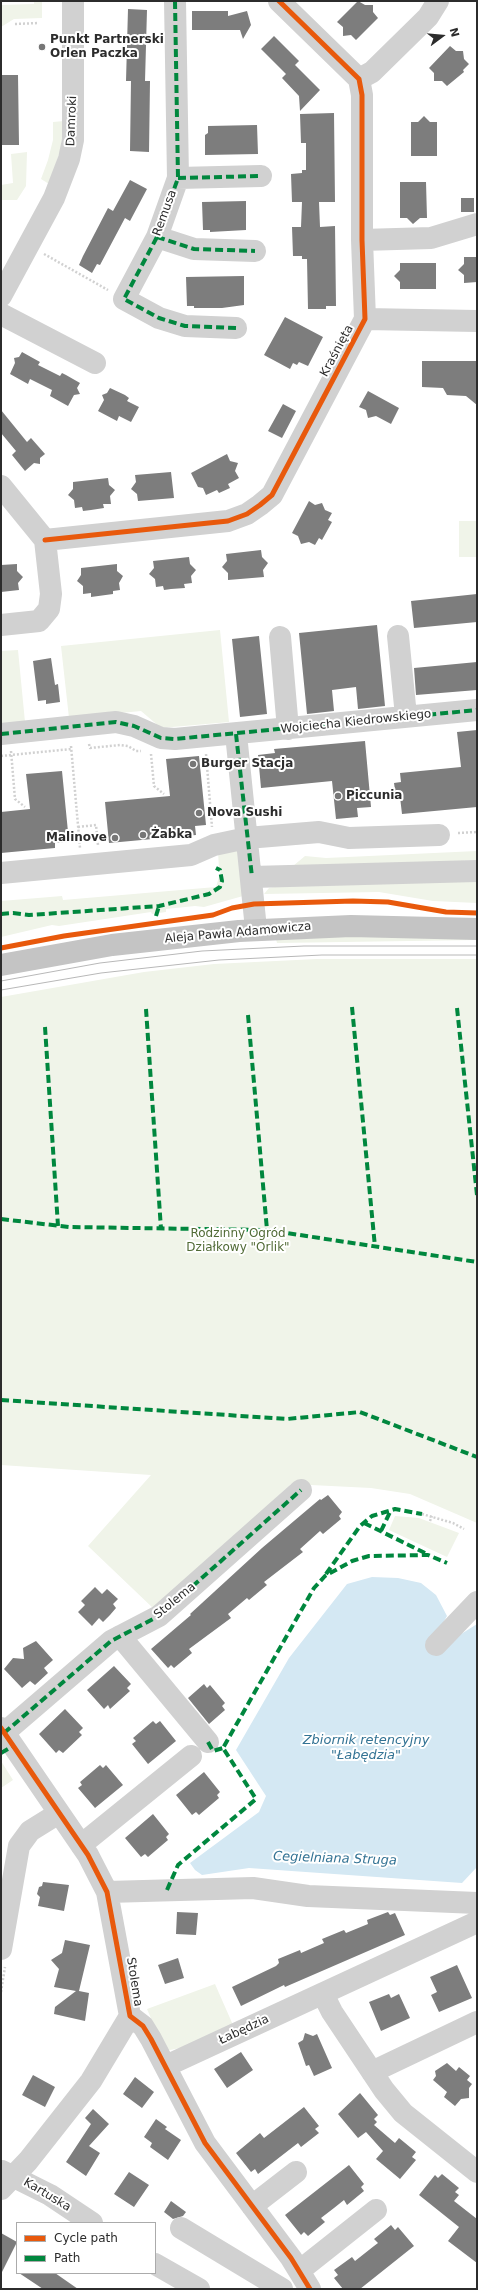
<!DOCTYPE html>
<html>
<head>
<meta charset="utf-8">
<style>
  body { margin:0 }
  #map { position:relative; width:478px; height:2290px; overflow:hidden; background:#fff; font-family:"DejaVu Sans",sans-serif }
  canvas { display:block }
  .frame { position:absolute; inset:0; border:2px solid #2c2c2c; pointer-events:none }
  .legend { position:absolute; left:16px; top:2222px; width:140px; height:52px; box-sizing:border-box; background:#fff; border:1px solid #ababab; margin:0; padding:5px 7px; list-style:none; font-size:12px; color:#2c2c2c }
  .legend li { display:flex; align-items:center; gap:8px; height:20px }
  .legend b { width:20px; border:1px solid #ababab }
  .north { position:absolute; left:422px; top:16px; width:40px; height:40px; -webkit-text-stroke:3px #fff; paint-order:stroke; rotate:74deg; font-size:11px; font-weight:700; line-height:16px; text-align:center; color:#2c2c2c }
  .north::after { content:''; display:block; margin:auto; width:14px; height:18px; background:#2c2c2c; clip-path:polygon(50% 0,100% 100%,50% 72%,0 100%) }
</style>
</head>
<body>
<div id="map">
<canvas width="478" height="2290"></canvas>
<div class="frame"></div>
<ul class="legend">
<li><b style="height:5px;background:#e8590c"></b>Cycle path</li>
<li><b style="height:5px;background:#00873e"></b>Path</li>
</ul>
<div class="north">N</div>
</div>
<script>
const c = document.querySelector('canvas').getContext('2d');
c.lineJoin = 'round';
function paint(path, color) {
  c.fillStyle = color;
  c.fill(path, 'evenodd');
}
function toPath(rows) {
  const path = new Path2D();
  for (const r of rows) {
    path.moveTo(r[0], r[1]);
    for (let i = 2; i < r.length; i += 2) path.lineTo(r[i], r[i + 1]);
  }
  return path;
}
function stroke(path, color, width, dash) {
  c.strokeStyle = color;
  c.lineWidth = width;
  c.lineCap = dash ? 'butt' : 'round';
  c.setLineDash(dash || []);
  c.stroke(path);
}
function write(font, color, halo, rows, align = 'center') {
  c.font = font + ' "DejaVu Sans",sans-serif';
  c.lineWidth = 4;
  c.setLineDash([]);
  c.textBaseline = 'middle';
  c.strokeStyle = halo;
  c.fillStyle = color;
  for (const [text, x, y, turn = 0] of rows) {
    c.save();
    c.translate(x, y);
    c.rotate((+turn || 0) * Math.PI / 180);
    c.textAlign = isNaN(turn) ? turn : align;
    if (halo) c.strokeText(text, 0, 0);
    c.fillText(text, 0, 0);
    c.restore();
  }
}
paint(toPath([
  [34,1,42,1,42,18,14,19,1,27,1,5,34,4],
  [64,121,61,148,49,184,41,179,48,160,53,140,53,122],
  [27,152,26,186,17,200,1,200,1,185,13,183,11,154],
  [459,521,477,521,477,557,459,557],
  [220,630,229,722,161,728,141,711,69,718,61,646],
  [18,650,25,722,1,725,1,651],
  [218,850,238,850,243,896,204,907,195,906,166,909,166,912,152,914,151,912,59,926,52,925,1,937,1,901,62,896,63,900,216,887,221,870,219,870],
  [477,851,477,860,287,871,305,856,326,858],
  [477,878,477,903,433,901,379,892,264,894,269,888,309,881],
  [335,936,477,939,477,940,277,943,276,939],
  [317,959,477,959,477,1523,410,1494,371,1488,291,1484,155,1610,88,1546,151,1475,1,1465,1,997,144,972,214,964],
  [395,1516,419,1518,459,1533,447,1557,389,1530],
  [1,1761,13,1780,1,1788],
  [215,1984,233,2025,180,2048,165,2051,147,2009]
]), '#f0f4e9');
paint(toPath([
  [372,1577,398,1578,421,1583,436,1595,447,1616,432,1642,439,1648,477,1624,477,1867,462,1883,249,1868,202,1875,195,1870,190,1863,259,1812,266,1796,236,1750,289,1658,347,1584]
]), '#d4e8f3');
paint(toPath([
  [358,1,365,5,373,5,373,12,378,18,356,40,351,35,343,36,343,27,337,22],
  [128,9,147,10,145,81,150,81,149,152,130,151,131,81,126,81],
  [192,11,228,11,228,16,247,11,251,25,243,39,240,30,192,30],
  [274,36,299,61,295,65,320,90,300,111,299,96,282,78,286,74,261,49],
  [450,46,456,51,463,51,464,59,469,64,463,70,464,72,447,86,442,81,434,81,434,73,429,68],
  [1,75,18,75,19,145,1,145],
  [334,113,335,202,319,202,320,227,335,226,336,306,326,306,326,309,308,309,307,259,302,259,302,256,293,256,292,227,301,227,302,202,292,202,291,174,302,173,302,170,306,170,306,143,301,143,300,114],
  [424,116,430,122,437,122,437,156,411,156,411,122,418,122],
  [257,125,258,154,205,155,205,135,208,133,208,126],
  [130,180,147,189,130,221,125,218,100,265,97,264,92,273,79,265,83,256,108,208,113,211],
  [400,182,426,182,427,218,420,218,413,224,407,218,400,218],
  [461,198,474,198,474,212,461,212],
  [246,201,246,230,210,232,210,230,203,230,202,202],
  [464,257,477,257,477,282,464,283,464,275,458,270,464,264],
  [400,263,436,263,436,289,400,289,400,282,394,276,400,270],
  [244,276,244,305,222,308,194,308,194,306,187,306,186,277],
  [285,317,323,337,308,366,299,362,297,365,293,363,290,369,264,355],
  [22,352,40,362,38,365,60,376,62,373,66,375,80,383,77,388,80,394,74,395,68,406,50,396,52,390,30,379,28,384,10,374,15,363,14,358,19,357],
  [422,361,477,361,477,405,466,396,447,395,443,388,422,387],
  [110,388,125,395,129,398,127,401,139,407,131,422,119,416,117,421,98,411,104,400,102,395,107,393],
  [368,391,399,408,391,424,376,416,368,418,366,410,359,407],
  [283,404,296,411,282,438,268,431],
  [1,410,27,442,31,438,45,454,40,458,40,464,34,463,25,471,12,455,16,451,1,433],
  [227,454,230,461,238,463,235,471,239,478,228,484,230,488,219,493,217,490,206,495,203,488,198,487,191,473],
  [171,472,174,498,138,501,137,494,131,489,136,482,135,475],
  [108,478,109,485,115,490,110,496,111,504,103,504,104,508,91,510,83,511,82,507,75,508,74,500,68,495,73,489,73,482],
  [309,501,315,505,322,503,325,510,332,513,328,520,332,522,322,540,319,538,315,545,309,542,301,544,298,536,292,533],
  [261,550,262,557,268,563,263,570,264,577,228,580,228,573,222,567,227,561,226,554],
  [189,557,190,564,196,570,191,576,192,583,184,584,185,588,171,589,164,590,163,586,156,587,155,579,149,574,154,568,153,561],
  [17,564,17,571,23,577,18,583,19,590,1,592,1,565],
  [117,564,117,571,123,576,119,583,120,590,113,591,113,594,91,597,91,593,83,594,83,586,77,581,81,575,81,568],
  [477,594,477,622,414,628,411,601],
  [377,625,385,706,358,709,356,687,332,690,334,711,307,714,299,633],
  [259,636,267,714,240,717,232,639],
  [51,658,55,685,58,684,60,702,46,704,46,700,38,701,33,661],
  [477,662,477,690,416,695,414,668],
  [477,730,477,807,402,814,400,797,396,797,394,783,401,782,400,773,461,767,457,732],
  [365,741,371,807,357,808,358,817,336,819,332,781,261,788,258,755,275,753,274,749],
  [199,756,206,825,195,826,196,835,109,843,105,802,170,796,166,759],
  [62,771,69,842,55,843,55,848,1,853,1,812,30,809,26,774],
  [328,1495,342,1512,339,1516,341,1519,323,1534,320,1531,300,1549,303,1552,264,1582,267,1585,249,1600,247,1598,228,1614,231,1618,189,1649,192,1653,174,1668,171,1665,168,1668,151,1649,191,1615,190,1614,262,1548,320,1499,321,1500],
  [95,1587,102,1594,107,1589,118,1599,113,1604,116,1608,110,1615,103,1622,99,1618,92,1626,78,1612,85,1605,81,1601],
  [36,1641,53,1660,44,1668,48,1673,35,1685,30,1681,22,1688,4,1669,13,1658,24,1659,23,1648],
  [114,1666,131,1684,127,1688,130,1691,110,1709,108,1705,104,1709,87,1690],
  [204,1684,207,1688,210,1685,225,1703,222,1706,225,1710,209,1724,188,1698],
  [65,1709,83,1728,79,1732,82,1735,63,1753,59,1750,56,1753,39,1734],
  [153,1721,156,1724,160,1721,176,1741,148,1764,132,1744,136,1741,133,1738],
  [100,1765,103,1768,106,1765,123,1785,95,1808,78,1788,82,1785,80,1782],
  [204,1772,220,1792,217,1795,219,1798,199,1815,196,1812,192,1815,176,1795],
  [153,1814,169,1834,166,1837,168,1840,148,1857,145,1854,141,1857,125,1838],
  [43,1882,69,1885,64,1911,38,1906,40,1897,37,1894,39,1887,42,1886],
  [177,1912,198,1913,196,1935,176,1934],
  [388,1912,390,1915,395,1913,405,1935,285,1987,284,1985,241,2006,232,1987,276,1966,279,1963,278,1959,300,1950,301,1953,324,1943,322,1939,344,1930,346,1933,368,1924,367,1920],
  [65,1940,90,1945,79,1991,89,1993,85,2021,54,2014,55,2007,76,1991,54,1987,59,1969,51,1960,62,1953],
  [178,1958,184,1978,165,1984,158,1965],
  [457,1965,472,1998,439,2012,431,1995,437,1992,430,1977],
  [389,1994,391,1998,399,1994,410,2018,381,2031,369,2002],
  [305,2033,313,2036,317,2034,332,2068,314,2076,309,2065,306,2066,298,2043,303,2040],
  [241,2052,253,2070,227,2088,214,2069],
  [447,2063,456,2071,459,2067,470,2076,467,2080,472,2084,469,2088,469,2098,461,2099,455,2106,444,2097,447,2092,433,2080,436,2076,435,2071],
  [33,2075,55,2087,45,2107,22,2095],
  [135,2077,154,2092,142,2108,123,2094],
  [360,2093,378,2115,374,2119,377,2122,374,2125,395,2143,399,2138,416,2152,412,2157,416,2160,400,2179,376,2159,383,2151,366,2132,358,2138,338,2114],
  [304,2107,319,2126,315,2129,319,2133,301,2147,298,2143,258,2174,255,2169,251,2172,236,2153,260,2133,264,2138],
  [93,2109,109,2124,89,2146,100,2153,86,2176,66,2162,91,2124,85,2118],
  [156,2119,167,2127,165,2129,181,2140,168,2160,150,2147,152,2143,144,2137],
  [349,2165,364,2184,361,2187,364,2191,347,2205,344,2200,334,2208,321,2218,325,2222,308,2236,304,2232,301,2235,285,2215],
  [129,2172,149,2185,134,2207,114,2194],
  [442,2174,459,2188,455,2192,459,2195,454,2201,477,2219,477,2263,448,2241,459,2227,419,2195,435,2175,438,2178],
  [171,2201,186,2212,183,2216,173,2219,164,2212],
  [391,2225,395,2230,398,2227,414,2246,360,2289,343,2289,334,2278,338,2275,334,2270,352,2257,355,2261,374,2246,378,2243,374,2239],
  [1,2233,17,2242,1,2274],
  [19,2273,55,2273,78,2289,43,2289]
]), '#7d7d7d');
stroke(toPath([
  [15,24,38,23],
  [44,254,108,290],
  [89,744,90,748,120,745,128,746,136,751,141,751],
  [71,746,80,848],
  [11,751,15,799,25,807],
  [151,754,154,786,164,794],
  [206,754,212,827],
  [1,756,71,749],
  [78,827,96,825,98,845],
  [458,833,477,832],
  [422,1514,453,1523,464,1529],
  [430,1521,432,1516],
  [1,1992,5,1967]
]), '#d1d1d1', 2.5, [2, 2]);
stroke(toPath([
  [175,1,178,178,157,237,124,299,159,318,185,326,236,328],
  [359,79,372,72,428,17,438,1],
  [178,178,261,176],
  [157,237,194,249,255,251],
  [362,240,431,238,477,224],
  [1,296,54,198,69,159,73,140,73,1],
  [1,314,95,363],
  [365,319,477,321],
  [1,486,45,540,51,594,49,609,39,621,1,625],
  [45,540,228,521,247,514,260,505,272,495,365,319,362,240,362,95,359,79,279,1],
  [398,636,406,716],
  [280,637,288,729],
  [1,734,116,722,134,726,161,738,175,739,477,710],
  [236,734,256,929],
  [1,873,191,855,214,845,247,838,319,832,349,838,439,835],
  [252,877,477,871],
  [120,1636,208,1742],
  [436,1645,477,1602],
  [1,1728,88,1855,107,1892,130,2016,143,2026,151,2039,205,2143,291,2258,310,2289],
  [4,1733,111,1641,159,1616,301,1490],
  [81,1845,191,1756],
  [107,1892,253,1888,308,1896,477,1903],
  [1,1949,19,1846,30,1831,59,1813],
  [323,1994,332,2012,384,2090,403,2113,477,2172],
  [166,2066,477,1922],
  [372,2072,477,2022],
  [2,2171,50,2195,92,2223],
  [1,2189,28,2161,91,2081,130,2016],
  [252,2206,296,2172],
  [181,2228,282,2289],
  [155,2264,199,2289],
  [299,2271,376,2210]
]), '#d1d1d1', 22);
stroke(toPath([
  [1,965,112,945,239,931,351,926,477,929]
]), '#c4c4c4', 22);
stroke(toPath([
  [1,981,100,963,202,951,304,946,477,946],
  [1,990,101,973,219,960,322,955,477,955]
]), '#b8b8b8', 1);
stroke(toPath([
  [175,1,178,178,157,237,124,299,159,318,185,326,236,328],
  [178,178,261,176],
  [157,237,194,249,255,251],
  [1,734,116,722,134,726,161,738,175,739,477,710],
  [236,734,252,877],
  [1,914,13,913,29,915,159,906,209,894,220,887,222,881,220,870,216,868],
  [156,916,159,906],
  [352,1007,375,1247],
  [457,1008,477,1195],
  [146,1009,161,1229],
  [248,1015,267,1230],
  [45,1027,58,1226],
  [1,1219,69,1227,267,1230,477,1262],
  [1,1400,287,1419,360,1412,477,1457],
  [364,1523,427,1554],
  [381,1531,391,1510],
  [326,1574,360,1526,372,1516,395,1509,422,1514],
  [4,1733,111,1641,159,1616,301,1490],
  [208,1742,213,1751,223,1748],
  [1,1753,13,1746],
  [167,1890,178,1865,256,1799,223,1748,314,1588,325,1576,352,1561,369,1556,428,1555,447,1563]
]), '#00873e', 4, [8, 4]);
stroke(toPath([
  [45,540,228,521,247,514,260,505,272,495,365,319,362,240,362,95,359,79,279,1],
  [1,948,64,936,213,915,232,908,254,904,353,901,388,902,446,912,477,913],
  [1,1728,88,1855,107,1892,130,2016,143,2026,151,2039,205,2143,291,2258,310,2289]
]), '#e8590c', 5);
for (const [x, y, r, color] of [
  [42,47,4,"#767676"],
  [193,764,4,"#767676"],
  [338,796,4,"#767676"],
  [199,813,4,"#767676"],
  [143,835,4,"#767676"],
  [115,838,4,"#767676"]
]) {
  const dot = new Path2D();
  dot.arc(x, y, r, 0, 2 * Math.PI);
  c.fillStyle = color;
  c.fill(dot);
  stroke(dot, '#fff', 1.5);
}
write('bold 12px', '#2c2c2c', '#fff', [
  ["Punkt Partnerski",50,40],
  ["Orlen Paczka",50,54],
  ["Burger Stacja",201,764],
  ["Piccunia",346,796],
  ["Nova Sushi",207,813],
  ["Żabka",151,835],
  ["Malinove",107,838,"right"]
], 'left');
write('12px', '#2c2c2c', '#fff', [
  ["Damroki",72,121,-88],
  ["Remusa",165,213,-70],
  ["Kraśnięta",337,351,-62],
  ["Wojciecha Kiedrowskiego",356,722,-6],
  ["Aleja Pawła Adamowicza",238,933,-5],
  ["Stolema",175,1601,-39],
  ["Stolema",134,1982,81],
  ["Łabędzia",244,2030,-25],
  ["Kartuska",47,2195,31]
]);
write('12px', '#516b36', '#fff', [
  ["Rodzinny Ogród",238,1234],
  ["Działkowy \"Orlik\"",238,1248]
]);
write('italic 13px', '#337394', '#fff', [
  ["Zbiornik retencyjny",366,1741],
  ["\"Łabędzia\"",366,1756],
  ["Cegielniana Struga",335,1859,2]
]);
</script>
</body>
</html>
